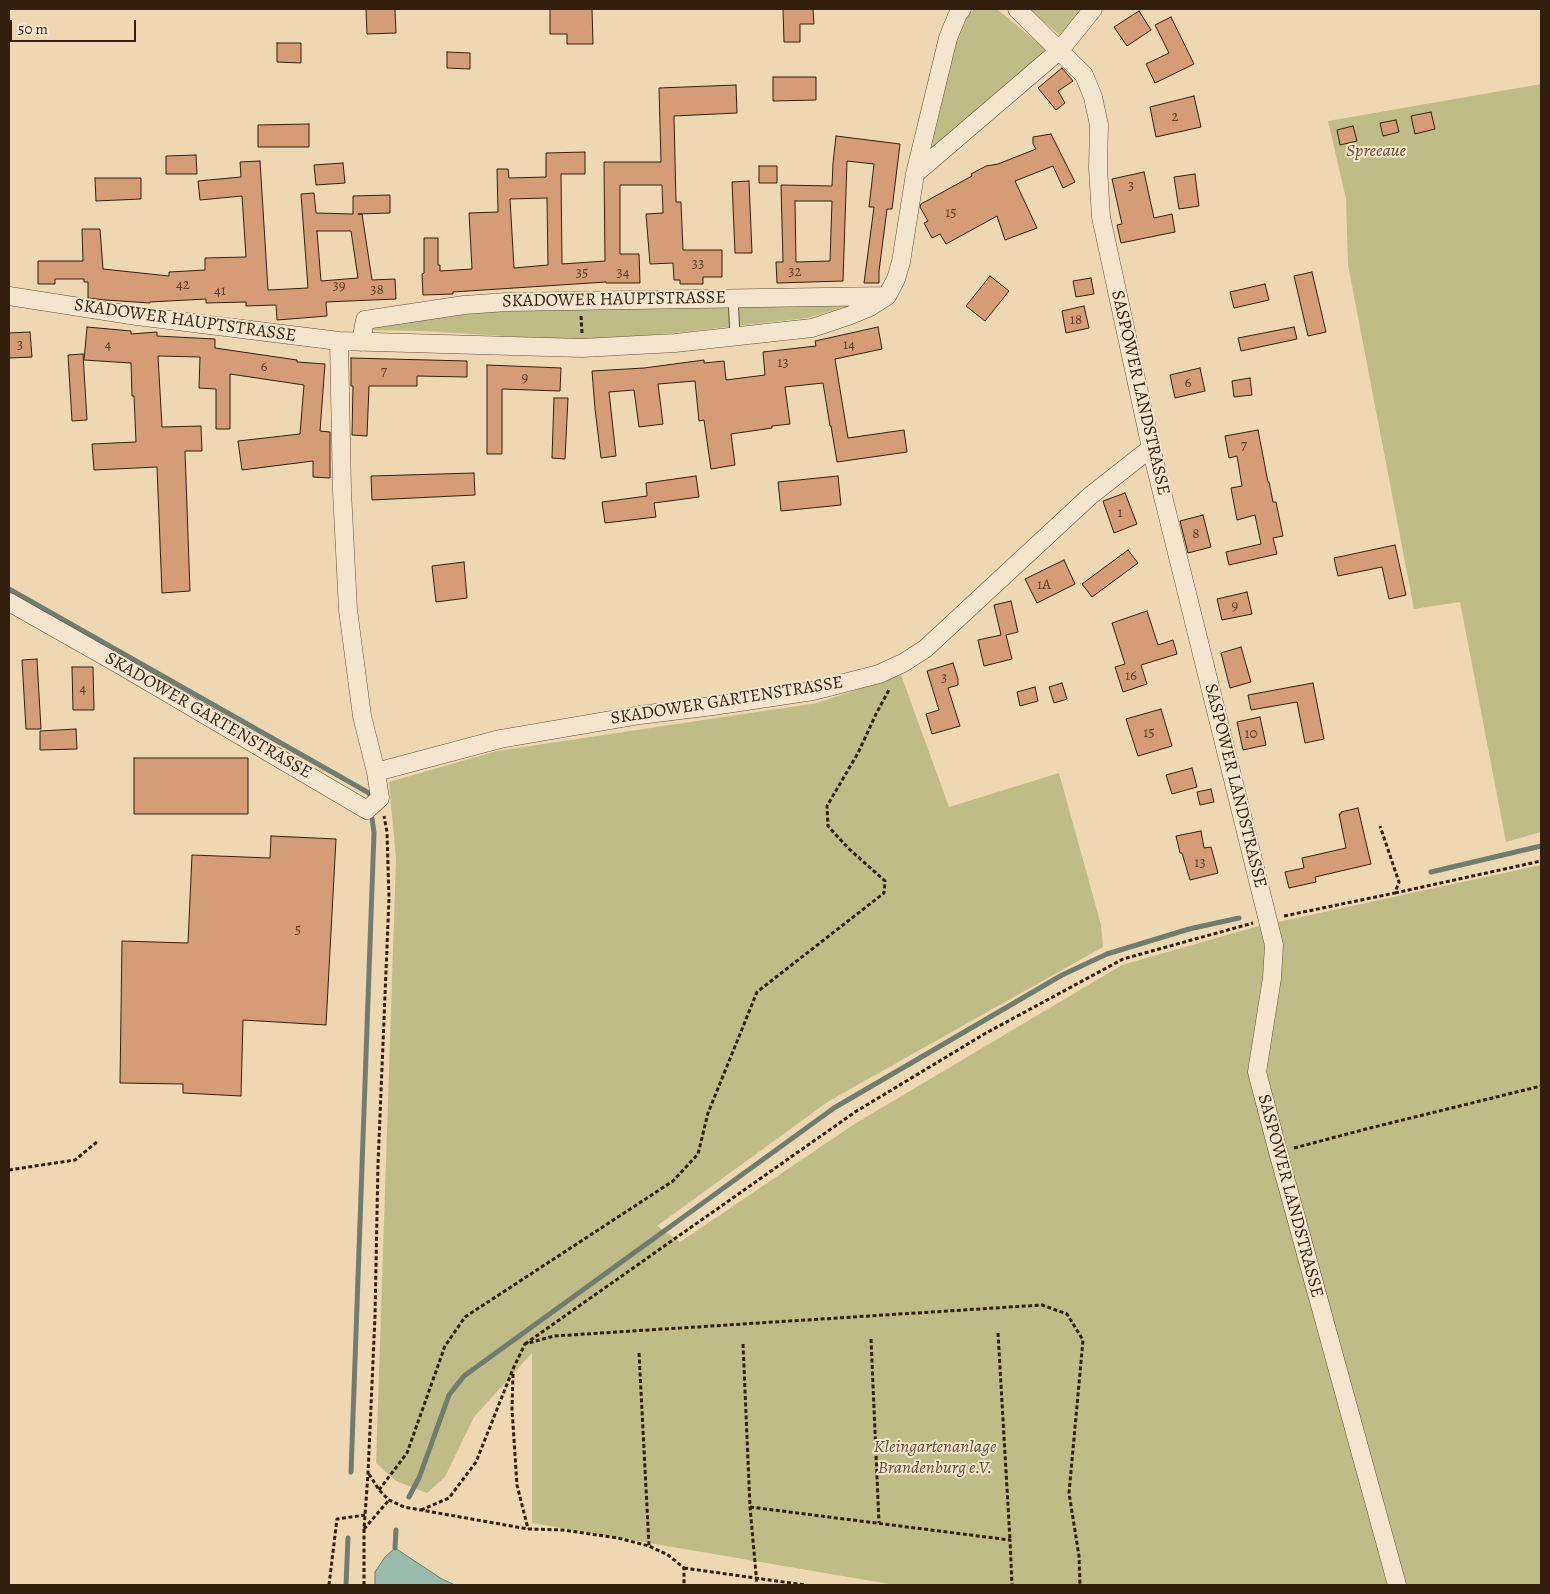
<!DOCTYPE html>
<html>
<head>
<meta charset="utf-8">
<style>
  body { margin:0 }
  #map { position:relative; width:1550px; height:1594px; overflow:hidden; background:#eed8b3; font-family:Alegreya,serif }
  canvas { display:block }
  .frame { position:absolute; inset:0; border:10px solid #321f0e; pointer-events:none }
  .scale { position:absolute; left:10px; top:20px; width:126px; height:22px; box-sizing:border-box; border:2px solid #321f0e; border-top:0; padding-left:6px; font-size:15px; line-height:18px; white-space:nowrap; color:#321f0e; -webkit-text-stroke:4px #f4e6ce; paint-order:stroke }
</style>
</head>
<body>
<div id="map">
<canvas width="1550" height="1594"></canvas>
<div class="frame"></div>
<div class="scale">50 m</div>
</div>
<script>
const c = document.querySelector('canvas').getContext('2d');
c.lineJoin = 'round';
function paint(path, color) {
  c.fillStyle = color;
  c.fill(path, 'evenodd');
}
function toPath(rows) {
  const path = new Path2D();
  for (const r of rows) {
    path.moveTo(r[0], r[1]);
    for (let i = 2; i < r.length; i += 2) path.lineTo(r[i], r[i + 1]);
  }
  return path;
}
function stroke(path, color, width, dash) {
  c.strokeStyle = color;
  c.lineWidth = width;
  c.lineCap = dash ? 'butt' : 'round';
  c.setLineDash(dash || []);
  c.stroke(path);
}
function write(font, color, halo, rows, align = 'center') {
  c.font = font + ' Alegreya,serif';
  c.lineWidth = 4;
  c.setLineDash([]);
  c.textBaseline = 'middle';
  c.strokeStyle = halo;
  c.fillStyle = color;
  for (const [text, x, y, turn = 0] of rows) {
    c.save();
    c.translate(x, y);
    c.rotate((+turn || 0) * Math.PI / 180);
    c.textAlign = isNaN(turn) ? turn : align;
    if (halo) c.strokeText(text, 0, 0);
    c.fillText(text, 0, 0);
    c.restore();
  }
}
paint(toPath([
  [974,9,997,9,1049,52,931,150,955,47,967,17],
  [1028,9,1084,9,1061,36],
  [1541,84,1541,832,1506,842,1460,602,1414,609,1348,265,1346,199,1328,121],
  [854,301,845,307,807,318,674,333,597,339,573,340,422,331,372,330,374,324,463,312],
  [901,675,949,807,1059,773,1101,925,1103,947,829,1101,657,1226,680,1242,856,1123,1122,965,1255,927,1541,865,1541,1585,895,1585,532,1523,532,1353,474,1417,445,1477,427,1493,396,1481,376,1463,396,859,389,782,497,751,817,703]
]), '#c0bc88');
const water = toPath([
  [395,1548,442,1579,455,1585,375,1585,375,1572,385,1557,395,1548]
]);
paint(water, '#99baac');
stroke(water, '#707c6d', 1);
stroke(toPath([
  [9,589,369,793,370,795],
  [1431,872,1541,846],
  [351,1472,374,833,372,818],
  [409,1497,419,1478,449,1395,464,1376,834,1108,1062,975,1107,954,1189,929,1239,918],
  [395,1548,396,1530],
  [346,1585,348,1538]
]), '#707c6d', 5);
const building = toPath([
  [366,9,395,9,396,33,367,34,366,9],
  [550,9,592,9,593,44,567,44,567,34,550,34,550,9],
  [783,9,813,9,814,24,800,24,800,42,784,42,783,9],
  [1139,11,1151,30,1127,46,1114,27,1139,11],
  [1171,17,1194,64,1155,83,1146,64,1169,53,1155,25,1171,17],
  [277,43,301,43,301,63,277,62,277,43],
  [447,52,470,53,470,69,447,68,447,52],
  [1062,68,1073,81,1058,91,1065,103,1056,110,1038,88,1062,68],
  [773,77,816,77,816,100,773,101,773,77],
  [736,85,737,113,674,116,676,202,681,202,683,250,722,250,722,277,703,277,703,284,680,284,680,280,674,280,673,263,650,264,646,214,663,213,662,185,620,185,620,254,639,254,640,283,606,283,606,282,453,292,453,294,423,295,422,274,424,273,424,238,438,238,438,265,440,265,440,271,472,269,469,213,498,212,497,169,508,169,509,178,546,177,546,153,585,152,585,174,561,174,562,264,605,261,604,162,661,162,659,88,736,85],
  [547,198,548,265,514,268,510,199,547,198],
  [1194,96,1201,127,1156,137,1150,107,1194,96],
  [1431,112,1435,129,1415,134,1411,116,1431,112],
  [1396,120,1399,132,1383,136,1380,123,1396,120],
  [309,124,309,147,258,147,258,125,309,124],
  [1353,126,1357,141,1340,145,1337,130,1353,126],
  [1051,134,1075,182,1063,188,1053,166,1015,181,1037,228,1005,240,997,216,946,244,940,234,932,238,924,223,928,221,920,207,921,204,972,176,971,174,986,166,998,164,1036,149,1033,144,1033,137,1051,134],
  [836,136,900,144,892,209,887,209,879,271,879,283,864,283,874,207,869,207,874,164,847,161,843,281,777,283,776,262,783,262,781,185,832,186,833,163,836,136],
  [795,201,832,201,830,261,796,262,795,201],
  [196,155,197,174,166,174,166,156,196,155],
  [260,161,268,290,308,288,301,194,314,193,316,213,353,214,353,196,390,195,390,213,358,214,362,214,372,280,395,279,396,299,326,302,327,316,277,320,276,305,246,306,246,302,206,303,206,299,150,302,150,303,106,300,88,298,88,282,84,282,84,279,55,279,55,284,38,284,38,261,83,261,82,229,100,229,103,269,169,276,169,272,205,270,205,258,246,257,242,196,200,200,198,181,241,177,240,162,260,161],
  [317,231,351,231,358,278,321,281,317,231],
  [343,163,345,183,316,185,314,165,343,163],
  [759,166,777,166,777,183,759,183,759,166],
  [1144,172,1154,218,1172,214,1175,232,1121,243,1117,225,1122,224,1112,179,1144,172],
  [1195,174,1199,206,1179,209,1174,177,1195,174],
  [95,178,141,178,141,199,96,201,95,178],
  [749,181,752,253,735,253,732,182,749,181],
  [1312,272,1326,332,1308,336,1294,276,1312,272],
  [990,276,1009,291,985,321,966,306,990,276],
  [1091,278,1094,294,1076,297,1073,281,1091,278],
  [1265,284,1269,300,1234,308,1230,292,1265,284],
  [1084,306,1089,328,1066,333,1062,311,1084,306],
  [87,327,131,331,131,334,157,332,157,336,215,339,215,348,297,360,297,362,325,364,320,431,330,432,330,478,313,477,313,461,242,470,238,441,300,434,304,385,230,374,230,429,216,429,216,389,199,388,200,357,158,356,162,427,201,426,202,451,185,451,190,591,162,593,157,467,94,470,92,444,136,442,134,396,132,396,131,363,84,360,87,327],
  [878,327,882,349,835,359,848,438,904,430,907,452,837,462,831,426,830,426,823,383,785,387,790,424,772,426,772,428,731,434,735,465,711,469,704,420,699,421,695,381,658,384,663,424,639,427,634,390,609,392,616,456,601,458,595,409,592,371,644,368,704,360,704,363,724,361,726,380,765,375,763,352,816,346,815,341,878,327],
  [1294,327,1297,339,1241,351,1238,338,1294,327],
  [30,332,32,357,9,358,9,333,30,332],
  [83,354,87,420,72,421,68,355,83,354],
  [351,358,467,361,467,377,417,376,417,386,369,386,367,436,352,435,353,386,351,386,351,358],
  [487,365,561,368,560,391,502,389,502,454,487,454,487,365],
  [1200,368,1205,391,1175,398,1170,375,1200,368],
  [1250,378,1252,395,1234,397,1232,381,1250,378],
  [554,398,568,398,565,459,552,458,554,398],
  [1258,430,1268,482,1269,482,1273,502,1276,502,1283,536,1273,538,1277,554,1229,565,1226,552,1261,544,1255,515,1237,520,1231,488,1242,486,1237,456,1229,458,1225,436,1258,430],
  [474,473,475,495,372,500,371,476,474,473],
  [696,476,699,497,654,503,656,517,605,523,602,502,647,496,646,483,696,476],
  [838,476,841,505,781,511,778,482,838,476],
  [1125,493,1137,524,1114,533,1103,501,1125,493],
  [1203,515,1211,547,1188,553,1180,521,1203,515],
  [1395,545,1406,595,1389,599,1382,567,1338,576,1334,558,1395,545],
  [1128,550,1138,563,1092,597,1082,584,1128,550],
  [1064,560,1075,584,1037,603,1025,579,1064,560],
  [464,562,467,598,436,602,432,566,464,562],
  [1247,592,1252,614,1222,620,1217,599,1247,592],
  [1011,601,1018,632,1006,635,1012,659,984,666,978,640,1001,635,994,605,1011,601],
  [1147,611,1158,645,1173,640,1177,654,1141,665,1147,684,1123,692,1115,667,1125,664,1112,623,1147,611],
  [1241,647,1251,682,1230,688,1221,653,1241,647],
  [37,659,41,729,26,729,22,660,37,659],
  [953,663,958,679,958,685,948,688,960,726,932,734,926,714,939,710,927,671,953,663],
  [72,667,93,667,94,710,73,710,72,667],
  [1062,683,1067,699,1054,703,1049,687,1062,683],
  [1313,683,1324,739,1305,743,1297,702,1251,710,1248,695,1313,683],
  [1035,687,1038,701,1020,706,1017,692,1035,687],
  [1161,709,1172,746,1138,756,1126,719,1161,709],
  [1260,717,1266,745,1243,750,1237,722,1260,717],
  [76,729,77,749,40,750,40,731,76,729],
  [134,758,248,758,248,814,134,814,134,758],
  [1192,768,1197,787,1172,794,1166,775,1192,768],
  [1211,789,1214,802,1200,805,1197,792,1211,789],
  [1358,808,1371,864,1315,877,1316,882,1289,888,1285,872,1304,868,1302,858,1346,848,1339,814,1341,814,1341,812,1358,808],
  [1201,831,1204,848,1211,847,1218,873,1190,880,1182,853,1180,853,1176,836,1201,831],
  [271,836,336,839,326,1025,243,1020,241,1096,183,1093,183,1084,120,1083,122,941,188,943,192,855,270,858,271,836]
]);
paint(building, '#d59d77');
stroke(building, '#321f0e', 1);
const service = toPath([
  [733,297,735,336]
]);
const minor = toPath([
  [1017,9,1084,75,1093,97,1099,125,1098,168,1101,217,1151,448,1274,945,1272,978,1257,1072,1278,1152,1397,1585],
  [915,174,1060,50,1093,9],
  [9,296,137,316,339,341,582,348,675,343,812,328,851,315,870,307,887,296,896,279,901,262,915,174,948,38,958,14,962,9],
  [339,341,342,491,348,610,362,716,376,772,500,739,640,715,713,706,813,691,879,674,903,663,925,649,1090,496,1151,448],
  [361,342,365,320,464,305,507,302,887,296],
  [9,602,122,666,367,810,380,798,376,772]
]);
stroke(service, '#614d37', 11);
stroke(minor, '#614d37', 19);
stroke(toPath([
  [581,316,582,333],
  [1395,893,1541,861],
  [1284,916,1395,893,1399,882,1380,826],
  [1294,1148,1370,1128,1541,1086],
  [9,1170,75,1160,98,1141],
  [998,1333,1010,1540],
  [871,1339,879,1523],
  [525,1344,855,1112,986,1033,1123,959,1253,923],
  [743,1344,750,1507,757,1585],
  [639,1353,649,1546],
  [513,1374,512,1409,517,1485,528,1529],
  [369,1474,379,1490,389,1500,404,1507,528,1529,563,1530,618,1538,649,1546,668,1555,684,1568,684,1585],
  [379,1490,407,1453,445,1346,465,1317,673,1181,698,1154,708,1113,757,992,884,893,885,881,848,848,828,826,827,806,858,753,877,712,890,688],
  [750,1507,1010,1540,1012,1585],
  [421,1510,449,1498,476,1462,513,1369,525,1344,554,1336,1042,1305,1067,1314,1083,1340,1069,1493,1079,1556,1080,1585],
  [364,1529,389,1500],
  [684,1568,805,1585],
  [329,1585,337,1519,365,1515],
  [364,1585,364,1529,368,1474,375,1316,378,1164,389,899,387,832,384,816]
]), '#321f0e', 3, [4, 2.5]);
stroke(service, '#f4e6ce', 9);
stroke(minor, '#f4e6ce', 18);
write('15px', '#5b3e28', null, [
  ["2",1175,117],
  ["3",1131,186],
  ["15",951,213],
  ["33",698,264],
  ["32",795,272],
  ["35",582,273],
  ["34",623,273],
  ["42",183,285],
  ["39",339,286],
  ["38",377,290],
  ["41",220,291],
  ["18",1076,320],
  ["3",20,345],
  ["4",108,345],
  ["14",849,345],
  ["13",783,363],
  ["6",264,367],
  ["7",384,372],
  ["9",525,378],
  ["6",1188,383],
  ["7",1244,446],
  ["1",1120,513],
  ["8",1196,534],
  ["1A",1044,585],
  ["9",1235,606],
  ["16",1131,676],
  ["3",944,678],
  ["4",83,689],
  ["15",1149,733],
  ["10",1251,734],
  ["13",1200,863],
  ["5",298,930]
]);
write('italic 18px', '#5d4e33', '#f4e6ce', [
  ["Spreeaue",1376,152],
  ["Kleingartenanlage",935,1448],
  ["Brandenburg e.V.",935,1469]
]);
write('18px', '#321f0e', '#f4e6ce', [
  ["SKADOWER HAUPTSTRASSE",614,300,-1],
  ["SKADOWER HAUPTSTRASSE",185,321,8],
  ["SASPOWER LANDSTRASSE",1140,393,77],
  ["SKADOWER GARTENSTRASSE",727,701,-9],
  ["SKADOWER GARTENSTRASSE",208,716,30],
  ["SASPOWER LANDSTRASSE",1235,786,76],
  ["SASPOWER LANDSTRASSE",1290,1196,75]
]);
</script>
</body>
</html>
